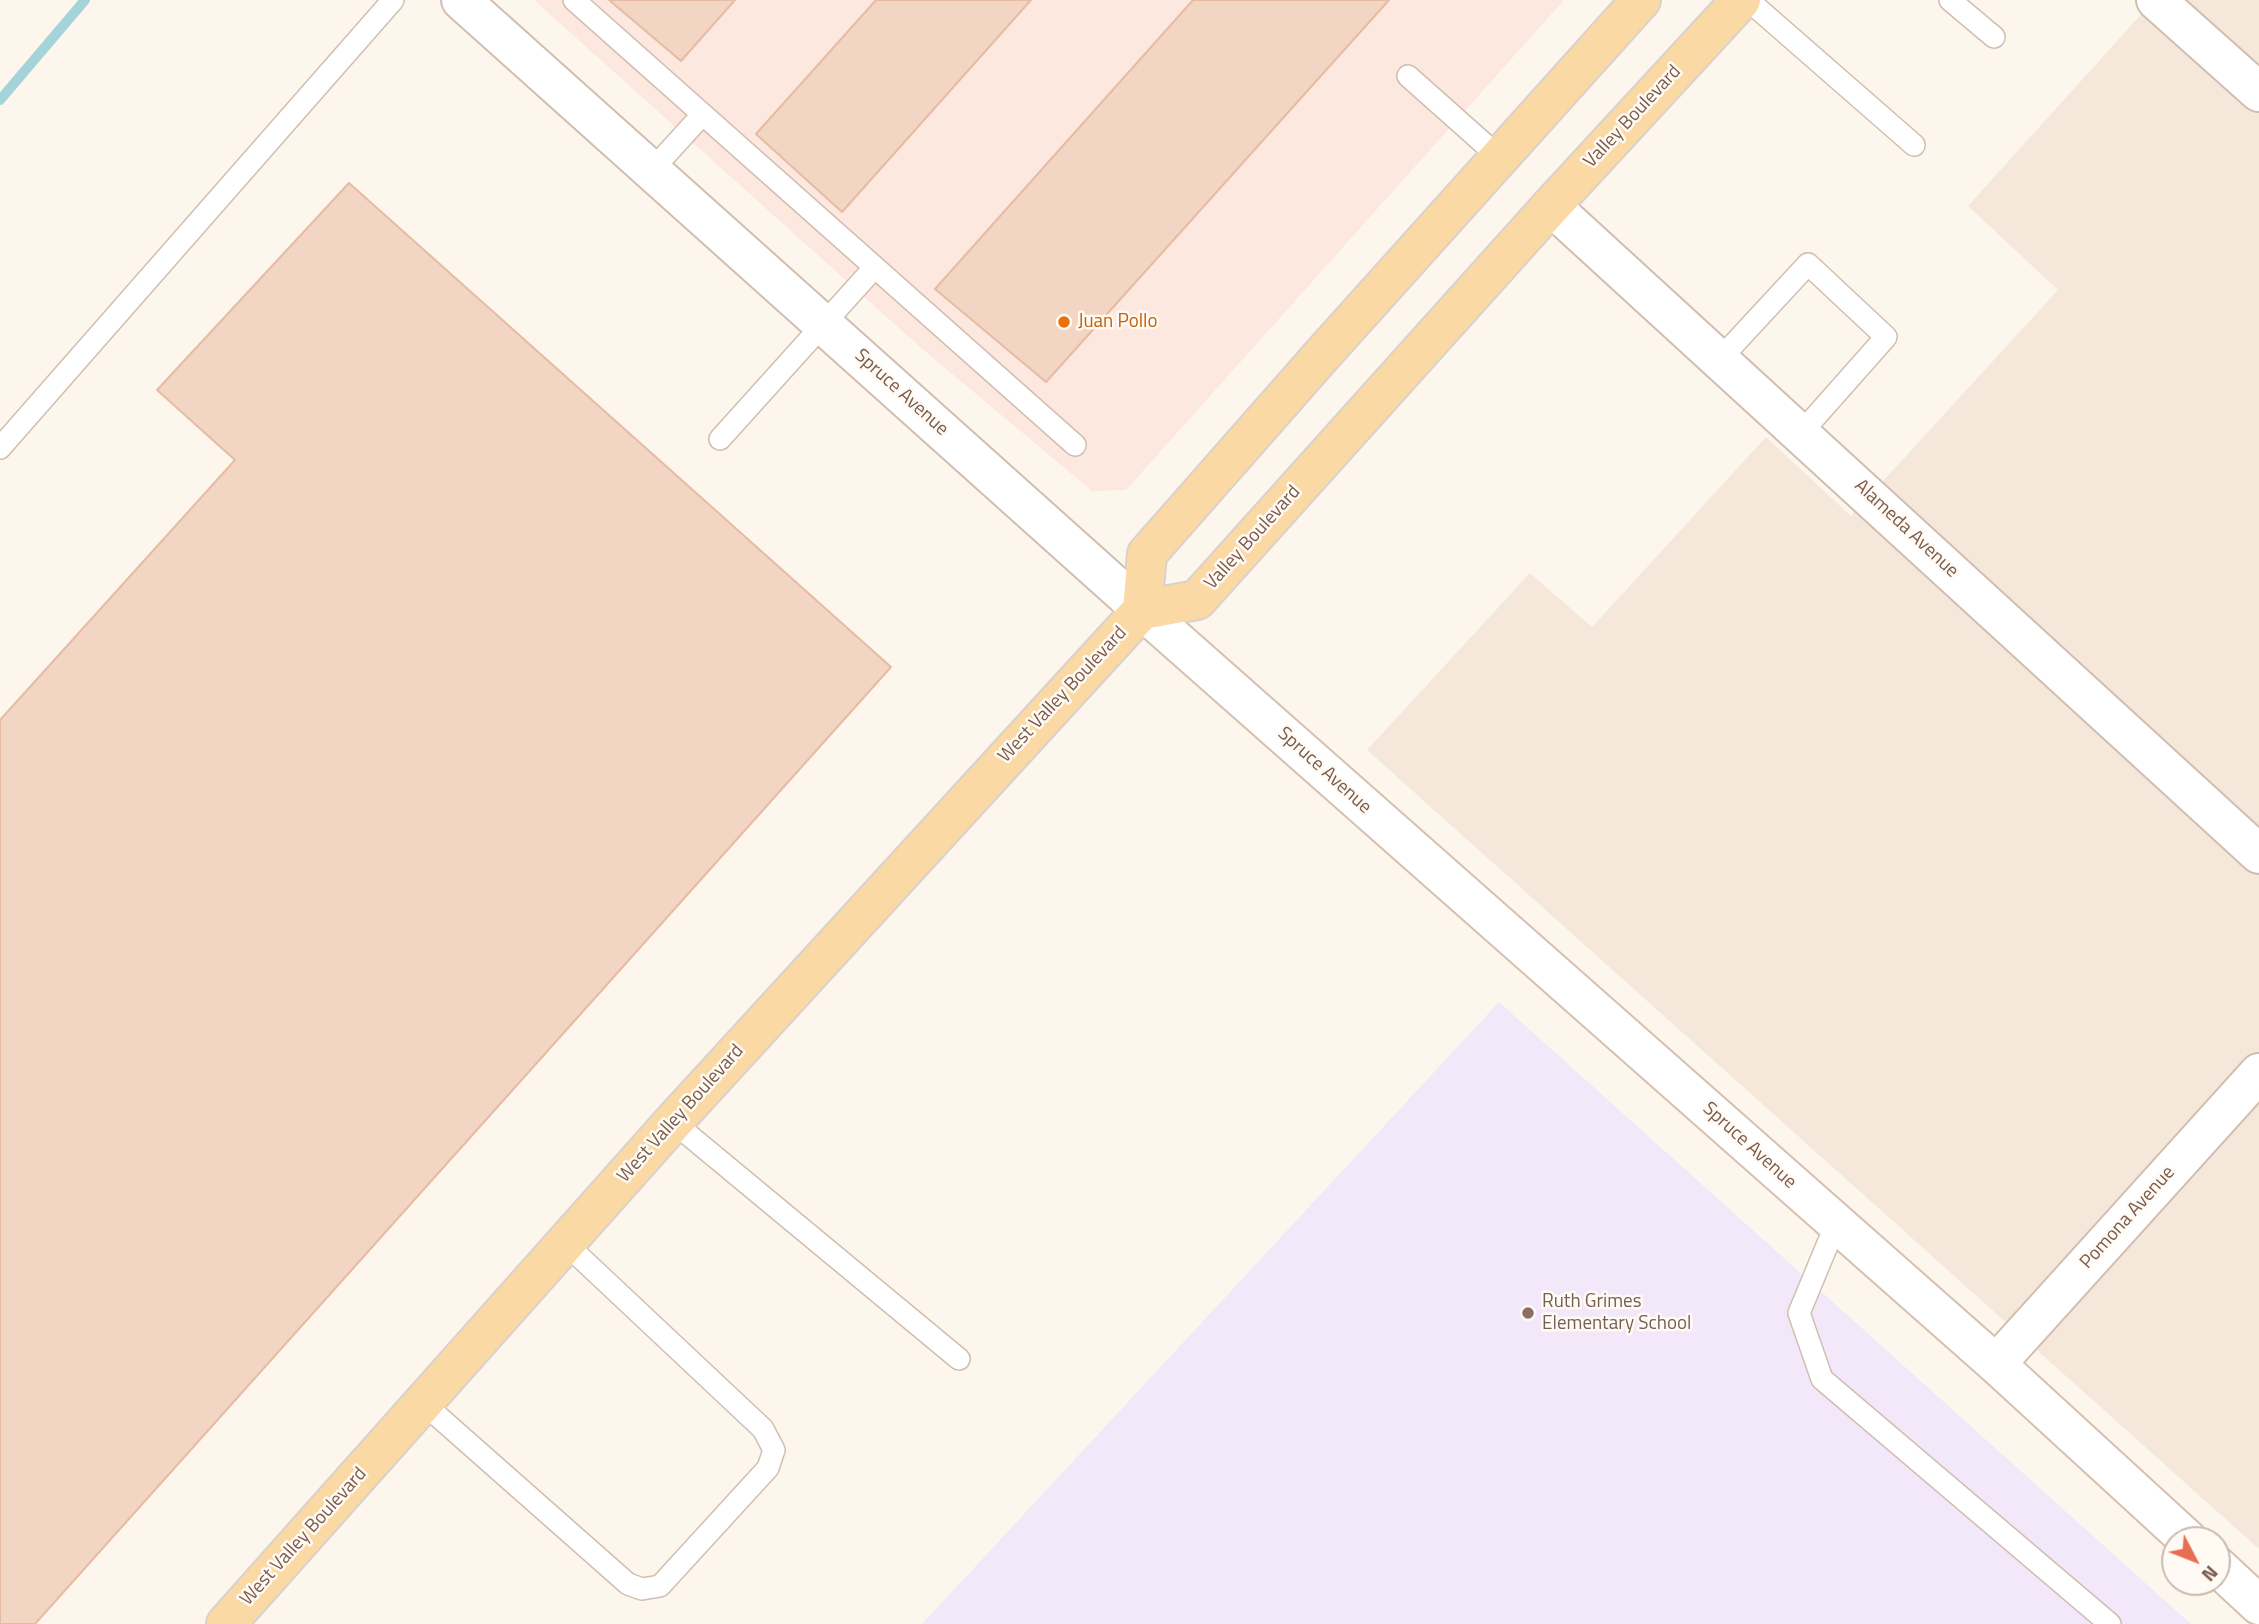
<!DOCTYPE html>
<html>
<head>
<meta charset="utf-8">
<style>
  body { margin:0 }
  #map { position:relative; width:2259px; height:1624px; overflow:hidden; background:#fdf6ec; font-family:"Titillium Web",sans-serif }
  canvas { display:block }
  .north { position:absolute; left:2161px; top:1526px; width:70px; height:70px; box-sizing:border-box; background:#fffaf3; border:2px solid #cabbb1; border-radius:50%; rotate:132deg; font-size:19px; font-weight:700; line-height:28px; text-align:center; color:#7a5c4d }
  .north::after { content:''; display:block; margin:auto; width:24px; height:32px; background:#e76f51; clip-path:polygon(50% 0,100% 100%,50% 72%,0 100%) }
</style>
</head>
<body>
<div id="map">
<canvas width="2259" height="1624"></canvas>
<div class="north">N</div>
</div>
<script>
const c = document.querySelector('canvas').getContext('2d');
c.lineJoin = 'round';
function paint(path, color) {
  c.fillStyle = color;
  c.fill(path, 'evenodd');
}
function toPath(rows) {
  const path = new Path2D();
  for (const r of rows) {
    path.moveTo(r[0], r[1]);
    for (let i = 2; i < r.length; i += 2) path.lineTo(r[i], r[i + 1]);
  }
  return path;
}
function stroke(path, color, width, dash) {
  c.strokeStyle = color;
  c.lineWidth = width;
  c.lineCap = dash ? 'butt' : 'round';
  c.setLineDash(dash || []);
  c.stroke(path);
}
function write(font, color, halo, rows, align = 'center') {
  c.font = font + ' "Titillium Web",sans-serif';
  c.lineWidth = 5;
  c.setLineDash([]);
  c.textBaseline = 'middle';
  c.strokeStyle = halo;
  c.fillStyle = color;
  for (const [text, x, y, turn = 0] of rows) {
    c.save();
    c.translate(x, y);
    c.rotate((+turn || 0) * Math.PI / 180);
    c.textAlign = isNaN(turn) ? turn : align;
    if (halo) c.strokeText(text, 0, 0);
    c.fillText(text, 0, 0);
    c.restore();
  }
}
paint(toPath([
  [2154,0,2259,0,2259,1549,1367,750,1530,573,1592,627,1766,437,1851,516,2058,290,1968,206]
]), '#f5e8da');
paint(toPath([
  [534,0,1564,0,1126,490,1092,491,920,347]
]), '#fde8e0');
paint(toPath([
  [1499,1002,2191,1624,922,1624]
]), '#f3e8fa');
stroke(toPath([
  [0,100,85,0]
]), '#a5d3da', 10);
const building = toPath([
  [609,0,735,0,681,61,609,0],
  [876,0,1031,0,842,212,756,134,876,0],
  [1193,0,1389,0,1046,382,935,289,1193,0],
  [349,183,891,667,35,1624,0,1624,0,720,235,460,157,390,349,183]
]);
paint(building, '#f3d5c3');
stroke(building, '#e6bba3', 2);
const lane = toPath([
  [574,0,1075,445],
  [1748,0,1914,145],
  [1950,0,1994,37],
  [1408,76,1499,157],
  [652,170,702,115],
  [1720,359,1808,264,1886,337,1801,433],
  [720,439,874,268],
  [0,448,393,0],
  [673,1122,959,1359],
  [1836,1224,1799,1313,1822,1379,2110,1624],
  [423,1403,628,1584,642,1589,660,1586,768,1468,774,1450,763,1429,565,1243]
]);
const street = toPath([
  [461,0,1142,610],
  [2156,0,2259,92],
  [1551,206,2259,854],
  [1996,1364,2259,1073]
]);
const secondary = toPath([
  [1142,610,1996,1364,2188,1540],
  [2217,1566,2259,1605]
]);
const primary = toPath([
  [1142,610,1197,600,1551,206,1741,0],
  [1142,610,1147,554,1322,355,1641,0],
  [226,1624,673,1122,1142,610]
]);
stroke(lane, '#d1beb0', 24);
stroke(street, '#d1beb0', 42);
stroke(secondary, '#d6c0b0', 42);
stroke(primary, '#dad1cd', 42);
stroke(lane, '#fff', 21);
stroke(street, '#fff', 38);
stroke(secondary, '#fff', 38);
stroke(primary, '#fbd9a5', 38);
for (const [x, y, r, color] of [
  [1064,322,7,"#e8710a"],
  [1528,1313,7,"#8d6e63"]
]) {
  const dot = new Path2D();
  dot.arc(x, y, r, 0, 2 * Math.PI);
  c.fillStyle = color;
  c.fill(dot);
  stroke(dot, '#fffaf3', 2.5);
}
write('19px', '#7a5c4d', '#fffaf3', [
  ["Valley Boulevard",1633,117,-47],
  ["Spruce Avenue",901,393,42],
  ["Alameda Avenue",1906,529,43],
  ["Valley Boulevard",1253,538,-48],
  ["West Valley Boulevard",1063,695,-47],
  ["Spruce Avenue",1324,771,42],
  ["West Valley Boulevard",681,1114,-48],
  ["Spruce Avenue",1749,1146,42],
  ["Pomona Avenue",2128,1218,-48],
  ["West Valley Boulevard",304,1537,-48]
]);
write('19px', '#c56008', '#fffaf3', [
  ["Juan Pollo",1078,322]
], 'left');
write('19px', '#785e54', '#fffaf3', [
  ["Ruth Grimes",1542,1302],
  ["Elementary School",1542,1324]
], 'left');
</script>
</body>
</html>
